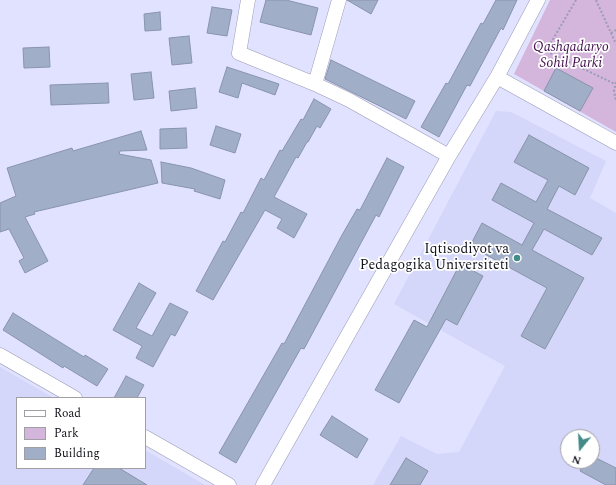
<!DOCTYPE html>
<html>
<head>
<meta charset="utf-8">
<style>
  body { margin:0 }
  #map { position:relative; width:616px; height:485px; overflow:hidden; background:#e1e2ff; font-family:Spectral,serif }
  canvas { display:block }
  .legend { position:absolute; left:16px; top:397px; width:130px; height:72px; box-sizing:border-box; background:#fff; border:1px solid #a0a0a4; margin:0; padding:5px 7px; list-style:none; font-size:12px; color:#11121b }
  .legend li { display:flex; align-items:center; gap:8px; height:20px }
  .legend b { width:20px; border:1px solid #a0a0a4 }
  .north { position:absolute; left:560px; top:429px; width:40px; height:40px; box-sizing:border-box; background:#fff; border:1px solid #a0a0a4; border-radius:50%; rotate:198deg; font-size:11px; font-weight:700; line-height:16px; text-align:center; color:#11121b }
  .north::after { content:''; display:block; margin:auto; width:14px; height:18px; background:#438b88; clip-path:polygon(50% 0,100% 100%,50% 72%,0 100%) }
</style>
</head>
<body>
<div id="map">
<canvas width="616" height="485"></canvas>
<ul class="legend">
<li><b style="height:5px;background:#fff"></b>Road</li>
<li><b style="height:11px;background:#d4b5db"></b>Park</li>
<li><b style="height:11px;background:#a1aec7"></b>Building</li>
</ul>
<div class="north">N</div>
</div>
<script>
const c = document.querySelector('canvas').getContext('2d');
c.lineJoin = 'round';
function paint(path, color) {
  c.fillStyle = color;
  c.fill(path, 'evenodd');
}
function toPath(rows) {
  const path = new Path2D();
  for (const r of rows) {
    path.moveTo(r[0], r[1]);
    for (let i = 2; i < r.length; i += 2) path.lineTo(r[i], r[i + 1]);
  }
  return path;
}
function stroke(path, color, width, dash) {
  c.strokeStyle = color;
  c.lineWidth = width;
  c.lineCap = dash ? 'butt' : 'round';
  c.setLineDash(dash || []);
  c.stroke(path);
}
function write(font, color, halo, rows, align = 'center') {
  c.font = font + ' Spectral,serif';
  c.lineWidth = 3.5;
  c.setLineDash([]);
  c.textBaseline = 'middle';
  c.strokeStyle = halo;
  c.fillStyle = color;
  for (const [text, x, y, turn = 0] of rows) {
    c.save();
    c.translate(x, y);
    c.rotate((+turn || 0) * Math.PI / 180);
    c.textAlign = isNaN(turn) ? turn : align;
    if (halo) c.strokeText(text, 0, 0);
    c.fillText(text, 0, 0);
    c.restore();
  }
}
paint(toPath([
  [496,111,511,112,606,161,590,198,616,213,616,485,373,485,401,436,437,454,459,452,505,366,394,304],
  [568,437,592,437,592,461,568,461],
  [0,367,54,398,17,398,17,468,145,468,145,450,205,485,0,485]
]), '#d4d6fa');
paint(toPath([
  [550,0,616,0,616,132,514,74]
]), '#d4b5db');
const building = toPath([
  [266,0,286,0,318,8,311,35,260,22,266,0],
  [347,0,378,0,371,14,347,0],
  [496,0,517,0,503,30,501,28,470,86,467,85,439,137,421,127,446,83,448,84,481,23,483,24,496,0],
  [212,7,232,10,227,36,207,33,212,7],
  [160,12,161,30,145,31,144,14,160,12],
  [189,36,192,63,172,65,169,38,189,36],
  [49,47,50,67,24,68,23,48,49,47],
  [331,60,415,101,406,119,325,79,331,60],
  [227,67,279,84,275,95,242,83,238,98,219,92,227,67],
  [556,68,593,88,580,111,544,91,556,68],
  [151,72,154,98,134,100,131,74,151,72],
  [108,83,109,103,51,105,50,85,108,83],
  [195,88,197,108,171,111,169,91,195,88],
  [314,99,331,109,320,128,317,126,308,142,307,142,298,158,296,157,274,197,307,214,294,238,277,228,282,219,265,210,213,300,196,291,223,241,225,242,241,212,243,213,261,178,264,180,280,150,282,151,301,119,303,120,314,99],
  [216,126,241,134,235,153,210,145,216,126],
  [186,128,187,148,160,149,160,129,186,128],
  [141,131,147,150,120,151,119,154,151,160,158,183,34,212,35,214,25,217,48,261,25,273,19,261,24,258,9,229,0,232,0,203,16,196,7,168,72,148,73,151,141,131],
  [529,135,589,168,575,195,559,186,547,209,602,238,592,255,544,229,532,250,584,278,545,349,521,336,547,288,470,246,482,223,522,245,534,223,492,200,501,183,536,202,548,180,514,162,529,135],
  [387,158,404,167,379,217,376,215,362,241,304,349,301,348,236,463,219,453,282,343,284,344,342,235,357,209,360,210,387,158],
  [161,162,191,168,225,180,220,199,194,191,195,189,162,183,161,162],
  [460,264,483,276,457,325,446,319,399,403,375,390,414,320,427,327,460,264],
  [139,283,156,293,136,328,152,336,170,303,188,312,175,336,171,334,153,367,136,358,142,346,113,330,139,283],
  [13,313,84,357,85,355,108,369,97,386,64,366,63,368,3,330,13,313],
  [126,376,144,385,137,398,114,398,126,376],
  [332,416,368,439,357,458,320,435,332,416],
  [592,456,616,468,616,485,606,485,580,471,585,461,592,461,592,456],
  [406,458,428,471,420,485,390,485,406,458],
  [94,468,119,468,147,485,83,485,94,468]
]);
paint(building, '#a1aec7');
stroke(building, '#8894ac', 1);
const minor = toPath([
  [248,0,239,53,315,84,349,100,449,156],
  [497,77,616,143],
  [315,84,339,0],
  [0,355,75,398],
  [145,437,229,485],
  [263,485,449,156,497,77,538,0]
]);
stroke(minor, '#999ab5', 15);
stroke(toPath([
  [576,0,546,51,615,84],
  [596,0,616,44],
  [611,33,616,30],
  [616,82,614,91,616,101]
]), '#9b9cb2', 2, [2, 2]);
stroke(minor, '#fff', 14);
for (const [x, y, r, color] of [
  [517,258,4,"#438b88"]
]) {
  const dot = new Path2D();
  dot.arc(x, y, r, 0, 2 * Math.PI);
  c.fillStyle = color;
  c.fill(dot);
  stroke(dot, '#fff', 1.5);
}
write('italic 14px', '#420e4d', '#fff', [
  ["Qashqadaryo",571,48],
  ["Sohil Parki",571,64]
]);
write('14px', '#11121b', '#fff', [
  ["Iqtisodiyot va",509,250],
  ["Pedagogika Universiteti",509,266]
], 'right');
</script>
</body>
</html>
